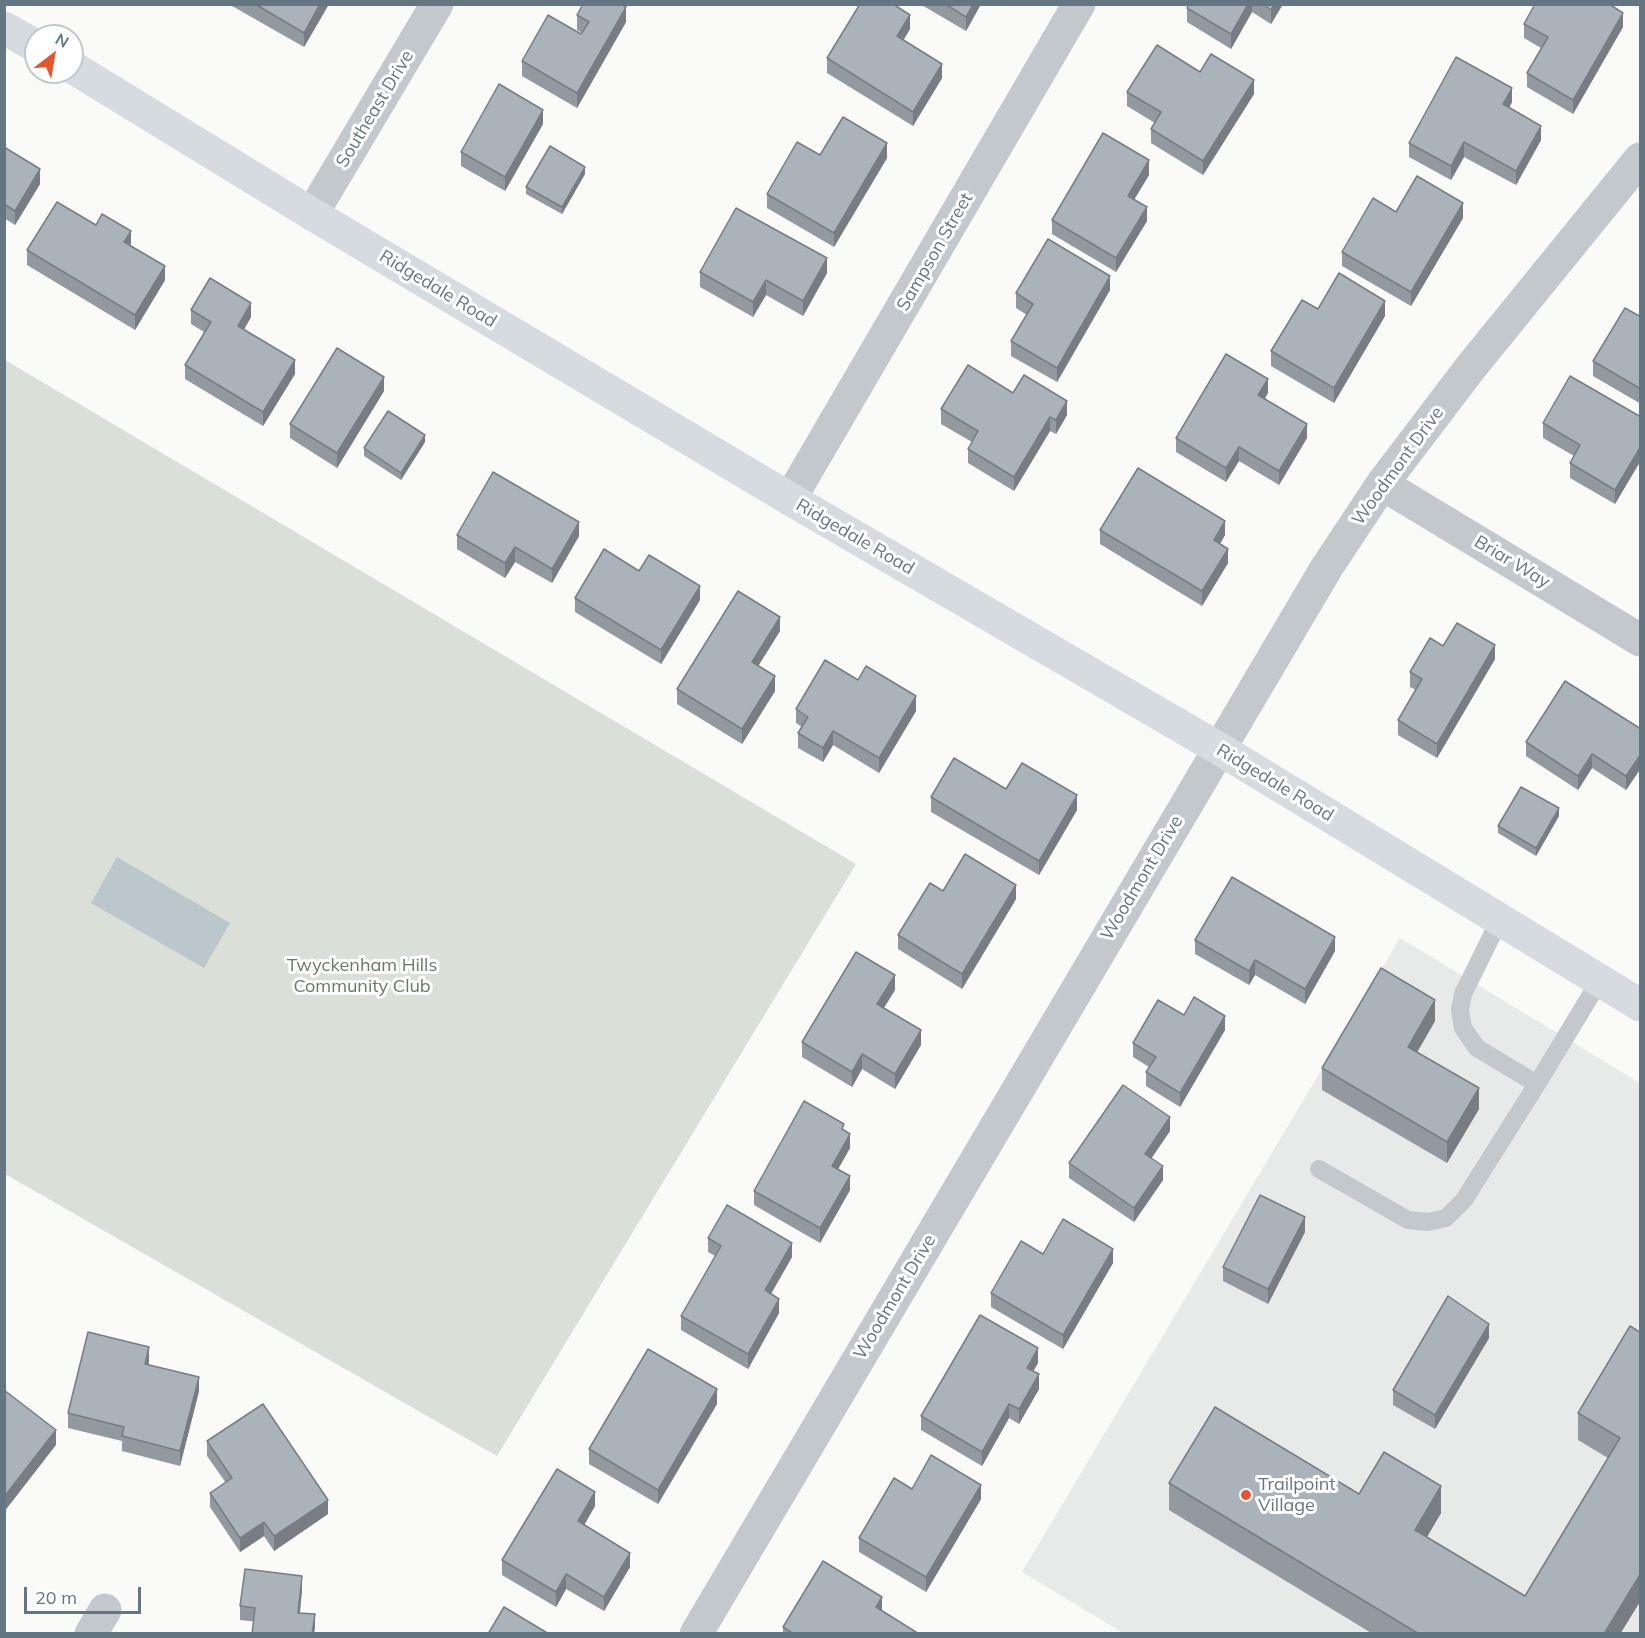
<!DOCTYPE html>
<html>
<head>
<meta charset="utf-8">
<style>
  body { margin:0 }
  #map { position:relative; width:1645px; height:1638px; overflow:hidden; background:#fafaf8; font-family:Mulish,sans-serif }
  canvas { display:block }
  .frame { position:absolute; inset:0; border:6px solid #657683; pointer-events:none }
  .north { position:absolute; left:24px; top:24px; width:60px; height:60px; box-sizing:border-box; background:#fff; border:2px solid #c1c8cd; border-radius:50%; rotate:31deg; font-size:16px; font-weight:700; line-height:24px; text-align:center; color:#657683 }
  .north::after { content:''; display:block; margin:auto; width:21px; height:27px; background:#e4572e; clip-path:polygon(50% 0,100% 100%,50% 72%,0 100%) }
  .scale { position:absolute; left:24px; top:1587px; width:117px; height:27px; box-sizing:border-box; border:3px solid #657683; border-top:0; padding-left:8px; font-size:18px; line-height:21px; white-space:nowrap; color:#657683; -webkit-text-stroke:4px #fff; paint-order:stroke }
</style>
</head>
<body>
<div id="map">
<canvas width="1645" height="1638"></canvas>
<div class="frame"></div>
<div class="north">N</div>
<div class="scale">20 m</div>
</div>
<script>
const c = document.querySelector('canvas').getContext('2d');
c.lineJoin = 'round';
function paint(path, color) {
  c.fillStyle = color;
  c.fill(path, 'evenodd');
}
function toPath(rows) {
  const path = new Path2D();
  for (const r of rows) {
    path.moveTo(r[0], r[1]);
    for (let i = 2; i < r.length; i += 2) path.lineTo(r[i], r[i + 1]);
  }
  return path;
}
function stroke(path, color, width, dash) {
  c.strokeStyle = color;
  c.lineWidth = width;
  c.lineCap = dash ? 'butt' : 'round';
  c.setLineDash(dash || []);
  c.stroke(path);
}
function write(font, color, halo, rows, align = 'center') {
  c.font = font + ' Mulish,sans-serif';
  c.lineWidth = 6;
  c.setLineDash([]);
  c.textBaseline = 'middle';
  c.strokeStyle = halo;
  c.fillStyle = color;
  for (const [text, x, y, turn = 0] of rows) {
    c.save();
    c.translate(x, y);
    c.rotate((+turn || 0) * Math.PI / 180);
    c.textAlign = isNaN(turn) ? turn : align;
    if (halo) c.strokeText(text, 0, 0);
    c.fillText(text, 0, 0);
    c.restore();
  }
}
paint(toPath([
  [1400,938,1640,1083,1640,1633,1123,1633,1022,1572]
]), '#e8e9e9');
paint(toPath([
  [5,360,856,864,497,1456,5,1174]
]), '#dadfd7');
paint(toPath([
  [117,857,230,923,204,968,91,903]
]), '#bbc7cb');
stroke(toPath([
  [1500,919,1463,994,1460,1010,1463,1028,1477,1048,1537,1084,1600,980],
  [1319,1169,1408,1220,1428,1222,1446,1218,1464,1200,1537,1084]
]), '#c3c8cc', 18);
stroke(toPath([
  [312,214,437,4],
  [1382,484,1640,640],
  [790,499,1079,4],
  [91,1634,105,1610],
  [696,1634,1327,567,1382,484,1471,367,1640,159]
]), '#c3c8cc', 33);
stroke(toPath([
  [4,28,36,46],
  [72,67,312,214,790,499,1218,748,1640,1005]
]), '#d6dbdf', 33);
paint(toPath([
  [232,4,329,4,304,47,232,6],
  [920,4,981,4,966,31],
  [1189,4,1283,4,1271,24,1252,12,1231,49,1187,22,1187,8],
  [577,15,626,22,577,108,522,76,522,61,581,34,582,33,577,30],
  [1524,24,1623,27,1573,114,1527,87,1527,73,1541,48,1524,38],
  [910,29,903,40,942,78,913,126,827,73,827,58],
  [1200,72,1254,94,1203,175,1151,143,1151,129,1155,123,1127,106,1127,92],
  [1512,102,1509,108,1541,140,1516,185,1464,157,1451,180,1409,157,1409,143],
  [543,124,505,191,461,166,461,152],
  [4,147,40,184,15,225,4,218],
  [820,155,887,158,834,247,767,208,767,194],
  [585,174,562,214,526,194,526,187],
  [1149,175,1134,199,1147,221,1116,272,1052,234,1052,220],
  [1396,212,1463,218,1411,306,1342,266,1342,252],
  [131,245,165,280,135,330,27,265,27,250],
  [700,272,827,273,803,316,766,295,753,317,700,287],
  [1110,290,1057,382,1011,356,1011,341,1027,315,1016,308,1016,293],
  [1318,309,1385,316,1334,403,1271,366,1271,351],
  [191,310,251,317,244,329,295,374,263,426,185,379,185,365,204,332,191,324],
  [1641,317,1641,404,1593,376,1593,361],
  [384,391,337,468,290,438,290,424],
  [1013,393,1067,415,1056,434,1050,431,1014,491,968,463,968,449,972,442,941,424,941,409],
  [1268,393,1265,398,1307,438,1279,485,1239,461,1226,482,1176,452,1176,438],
  [1641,417,1641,460,1615,504,1570,478,1570,463,1574,456,1543,438,1543,423],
  [425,442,401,480,364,456,364,448],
  [1100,530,1225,535,1220,544,1228,563,1202,606,1100,544],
  [457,535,579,536,552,583,515,562,505,578,457,549],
  [639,571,700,600,661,664,575,612,575,598],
  [780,631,758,666,775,691,742,744,677,704,677,689],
  [1443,646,1495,659,1437,758,1398,735,1398,720,1416,690,1410,687,1410,672],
  [858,680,916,711,879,773,833,745,823,762,798,748,798,733,802,727,796,723,796,709],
  [1641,729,1641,768,1626,790,1592,768,1578,790,1526,756,1526,742],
  [1006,789,1077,810,1039,875,931,812,931,797],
  [1559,816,1536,856,1498,833,1498,826],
  [943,891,1016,899,962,989,898,949,898,935],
  [1195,940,1335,951,1305,1004,1255,975,1249,985,1195,954],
  [895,990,884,1008,921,1045,895,1089,862,1069,852,1087,802,1057,802,1042],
  [1184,1015,1225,1030,1180,1107,1146,1086,1146,1072,1149,1067,1133,1057,1133,1043],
  [1435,1021,1417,1052,1479,1109,1447,1163,1322,1090,1322,1068],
  [844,1130,850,1148,838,1169,850,1190,820,1243,754,1205,754,1191],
  [1170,1131,1151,1158,1163,1180,1134,1222,1069,1178,1069,1163],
  [1305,1232,1268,1304,1223,1281,1223,1267],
  [708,1238,792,1257,771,1294,779,1313,748,1369,681,1330,681,1316,715,1256,708,1252],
  [1043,1254,1113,1263,1063,1349,991,1307,991,1293],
  [1641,1333,1641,1600,1620,1634,1373,1634,1169,1510,1169,1483,1359,1494,1441,1513,1427,1537,1525,1596,1608,1458,1578,1440,1578,1413],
  [1489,1338,1435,1429,1393,1405,1393,1390],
  [149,1362,148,1365,199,1391,180,1466,122,1451,122,1441,68,1428,68,1413],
  [1038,1363,1033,1371,1039,1389,1019,1424,1009,1418,982,1466,921,1430,921,1416],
  [717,1404,658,1504,589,1464,589,1449],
  [207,1441,328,1514,274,1551,264,1536,240,1552,210,1507,210,1493,226,1483,207,1456],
  [981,1499,926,1592,859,1552,859,1538],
  [595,1506,584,1525,630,1567,604,1611,566,1589,556,1607,502,1575,502,1560],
  [302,1590,300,1613,315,1628,240,1620,240,1606],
  [882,1611,919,1634,783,1634,783,1627]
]), '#929a9f');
paint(toPath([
  [320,4,329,4,304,47,304,33],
  [973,4,981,4,966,31,966,17],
  [1248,4,1252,4,1252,12,1231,49,1231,34],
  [1274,4,1283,4,1271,24,1271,10],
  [626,7,626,22,577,108,577,93],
  [1623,13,1623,27,1573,114,1573,100],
  [910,15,910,29,897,51,897,36],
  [942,64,942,78,913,126,913,112],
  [1254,80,1254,94,1203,175,1203,161],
  [1512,88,1512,102,1503,119,1503,104],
  [543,110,543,124,505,191,505,177],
  [1541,126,1541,140,1516,185,1516,171],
  [1464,142,1464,157,1451,180,1451,166],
  [887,143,887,158,834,247,834,233],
  [1149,160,1149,175,1128,210,1128,196],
  [585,167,585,174,562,214,562,207],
  [40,169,40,184,15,225,15,211],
  [1463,203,1463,218,1411,306,1411,292],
  [1147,207,1147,221,1116,272,1116,258],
  [131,231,131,245,124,242],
  [827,258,827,273,803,316,803,301],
  [165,266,165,280,135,330,135,315],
  [1110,276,1110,290,1057,382,1057,368],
  [766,280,766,295,753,317,753,302],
  [1385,301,1385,316,1334,403,1334,388],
  [251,303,251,317,238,340,238,326],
  [295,360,295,374,263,426,263,412],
  [384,377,384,391,337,468,337,453],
  [1268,379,1268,393,1258,409,1258,395],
  [1067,401,1067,415,1056,434,1056,420],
  [1050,417,1050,431,1014,491,1014,477],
  [1307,424,1307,438,1279,485,1279,471],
  [425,435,425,442,401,480,401,473],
  [1641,446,1641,460,1615,504,1615,490],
  [1239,447,1239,461,1226,482,1226,468],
  [1225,521,1225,535,1214,554,1214,540],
  [579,522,579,536,552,583,552,569],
  [515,547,515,562,505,578,505,563],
  [1228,549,1228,563,1202,606,1202,591],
  [700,586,700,600,661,664,661,650],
  [780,617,780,631,752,676,752,662],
  [1495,645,1495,659,1437,758,1437,744],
  [775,676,775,691,742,744,742,729],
  [916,696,916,711,879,773,879,758],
  [833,731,833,745,823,762,823,748],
  [1592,754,1592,768,1578,790,1578,776],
  [1641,754,1641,768,1626,790,1626,776],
  [1077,795,1077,810,1039,875,1039,861],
  [1559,808,1559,816,1536,856,1536,848],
  [1016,885,1016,899,962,989,962,974],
  [1335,937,1335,951,1305,1004,1305,989],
  [1255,960,1255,975,1249,985,1249,971],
  [895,975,895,990,877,1018,877,1004],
  [1435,1000,1435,1021,1408,1068,1408,1047],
  [1225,1016,1225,1030,1180,1107,1180,1093],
  [921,1030,921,1045,895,1089,895,1074],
  [862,1054,862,1069,852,1087,852,1072],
  [1479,1088,1479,1109,1447,1163,1447,1142],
  [1170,1117,1170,1131,1145,1168,1145,1154],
  [850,1134,850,1148,832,1180,832,1166],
  [1163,1166,1163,1180,1134,1222,1134,1208],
  [850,1176,850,1190,820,1243,820,1228],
  [1305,1217,1305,1232,1268,1304,1268,1289],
  [792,1243,792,1257,765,1304,765,1290],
  [1113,1249,1113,1263,1063,1349,1063,1335],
  [779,1299,779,1313,748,1369,748,1354],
  [1489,1324,1489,1338,1435,1429,1435,1415],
  [149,1347,149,1362,145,1378,145,1364],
  [1038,1348,1038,1363,1027,1382,1027,1368],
  [1039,1374,1039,1389,1019,1424,1019,1409],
  [199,1377,199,1391,180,1466,180,1451],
  [717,1389,717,1404,658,1504,658,1490],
  [1009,1404,1009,1418,982,1466,982,1452],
  [56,1430,56,1445,4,1512,4,1497],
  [981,1485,981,1499,926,1592,926,1577],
  [1441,1486,1441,1513,1415,1557,1415,1530],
  [595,1492,595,1506,578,1536,578,1521],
  [328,1500,328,1514,274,1551,274,1536],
  [264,1522,264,1536,240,1552,240,1538],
  [630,1553,630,1567,604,1611,604,1597],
  [1641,1573,1641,1600,1620,1634,1604,1634],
  [566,1574,566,1589,556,1607,556,1592],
  [302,1576,302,1590,298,1627,298,1613],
  [882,1597,882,1611,876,1607],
  [315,1614,315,1628,314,1634,312,1634]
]), '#777d82');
const building = toPath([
  [255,4,320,4,304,33,255,4],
  [583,4,621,4,626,7,577,93,522,61,548,15,581,34,589,22,577,15,583,4],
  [860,4,893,4,910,15,897,36,942,64,913,112,827,58,860,4],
  [945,4,973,4,966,17,945,4],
  [1189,4,1248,4,1231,34,1187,8,1189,4],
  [1263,4,1274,4,1271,10,1263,4],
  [1535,4,1609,4,1623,13,1573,100,1527,73,1548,37,1524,24,1535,4],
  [1157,45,1200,72,1211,54,1254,80,1203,161,1151,129,1161,112,1127,92,1157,45],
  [1456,57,1512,88,1503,104,1541,126,1516,171,1464,142,1451,166,1409,143,1456,57],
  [499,84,543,110,505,177,461,152,499,84],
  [843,117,887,143,834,233,767,194,797,142,820,155,843,117],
  [1103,133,1149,160,1128,196,1147,207,1116,258,1052,220,1103,133],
  [550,146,585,167,562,207,526,187,550,146],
  [4,147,40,169,15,211,4,204,4,147],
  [1417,176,1463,203,1411,292,1342,252,1373,198,1396,212,1417,176],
  [57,202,96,225,102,214,131,231,124,242,165,266,135,315,27,250,57,202],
  [736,208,827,258,803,301,766,280,753,302,700,272,736,208],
  [1048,239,1110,276,1057,368,1011,341,1033,304,1016,293,1048,239],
  [1339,273,1385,301,1334,388,1271,351,1302,300,1318,309,1339,273],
  [210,278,251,303,238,326,295,360,263,412,185,365,211,322,191,310,210,278],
  [1625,308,1641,317,1641,389,1593,361,1625,308],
  [337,348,384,377,337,453,290,424,337,348],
  [1226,354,1268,379,1258,395,1307,424,1279,471,1239,447,1226,468,1176,438,1226,354],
  [968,365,1013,393,1024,375,1067,401,1056,420,1050,417,1014,477,968,449,978,431,941,409,968,365],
  [1570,376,1641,417,1641,446,1615,490,1570,463,1580,445,1543,423,1570,376],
  [388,411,425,435,401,473,364,448,388,411],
  [1138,468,1225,521,1214,540,1228,549,1202,591,1100,530,1138,468],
  [493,472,579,522,552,569,515,547,505,563,457,535,493,472],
  [604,549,639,571,649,555,700,586,661,650,575,598,604,549],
  [738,591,780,617,752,662,775,676,742,729,677,689,738,591],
  [1457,623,1495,645,1437,744,1398,720,1422,679,1410,672,1430,638,1443,646,1457,623],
  [825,660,858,680,866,666,916,696,879,758,833,731,823,748,798,733,808,717,796,709,825,660],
  [1565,681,1641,729,1641,754,1626,776,1592,754,1578,776,1526,742,1565,681],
  [954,758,1006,789,1022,763,1077,795,1039,861,931,797,954,758],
  [1521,787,1559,808,1536,848,1498,826,1521,787],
  [965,854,1016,885,962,974,898,935,930,883,943,891,965,854],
  [1232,877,1335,937,1305,989,1255,960,1249,971,1195,940,1232,877],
  [856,952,895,975,877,1004,921,1030,895,1074,862,1054,852,1072,802,1042,856,952],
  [1381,968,1435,1000,1408,1047,1479,1088,1447,1142,1322,1068,1381,968],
  [1194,997,1225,1016,1180,1093,1146,1072,1156,1057,1133,1043,1158,1000,1184,1015,1194,997],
  [1123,1085,1170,1117,1145,1154,1163,1166,1134,1208,1069,1163,1123,1085],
  [804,1101,844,1124,842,1129,850,1134,832,1166,850,1176,820,1228,754,1191,804,1101],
  [1260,1195,1305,1217,1268,1289,1223,1267,1260,1195],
  [727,1205,792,1243,765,1290,779,1299,748,1354,681,1316,721,1246,708,1238,727,1205],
  [1063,1219,1113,1249,1063,1335,991,1293,1021,1241,1043,1254,1063,1219],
  [1448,1296,1489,1324,1435,1415,1393,1390,1448,1296],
  [980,1315,1038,1348,1027,1368,1039,1374,1019,1409,1009,1404,982,1452,921,1416,980,1315],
  [1630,1326,1641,1333,1641,1573,1604,1634,1419,1634,1169,1483,1215,1407,1359,1494,1384,1452,1441,1486,1415,1530,1525,1596,1620,1438,1578,1413,1630,1326],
  [88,1332,149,1347,145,1364,199,1377,180,1451,122,1436,124,1427,68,1413,88,1332],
  [648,1349,717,1389,658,1490,589,1449,648,1349],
  [4,1390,56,1430,4,1497,4,1390],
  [263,1404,328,1500,274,1536,264,1522,240,1538,210,1493,232,1478,207,1441,263,1404],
  [931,1455,981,1485,926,1577,859,1538,894,1478,912,1489,931,1455],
  [557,1469,595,1492,578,1521,630,1553,604,1597,566,1574,556,1592,502,1560,557,1469],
  [823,1561,882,1597,876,1607,919,1634,794,1634,783,1627,823,1561],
  [245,1569,302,1576,298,1613,315,1614,312,1634,252,1634,255,1608,240,1606,245,1569],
  [504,1607,549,1634,488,1634,504,1607]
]);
paint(building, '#aab3b9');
stroke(building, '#777d82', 1.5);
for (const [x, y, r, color] of [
  [1246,1495,6,"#e4572e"]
]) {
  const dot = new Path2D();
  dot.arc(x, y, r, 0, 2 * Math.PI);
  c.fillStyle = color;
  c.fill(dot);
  stroke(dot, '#fff', 2);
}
write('18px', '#657683', '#fff', [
  ["Southeast Drive",375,109,-59],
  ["Sampson Street",935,252,-60],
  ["Ridgedale Road",438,289,31],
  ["Woodmont Drive",1398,466,-54],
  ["Ridgedale Road",855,537,30],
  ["Briar Way",1512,562,31],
  ["Ridgedale Road",1275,783,31],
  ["Woodmont Drive",1142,878,-59],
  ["Woodmont Drive",895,1297,-59]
]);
write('18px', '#687a64', '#fff', [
  ["Twyckenham Hills",362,966],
  ["Community Club",362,987]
]);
write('18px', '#657683', '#fff', [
  ["Trailpoint",1258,1485],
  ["Village",1258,1506]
], 'left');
</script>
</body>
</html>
